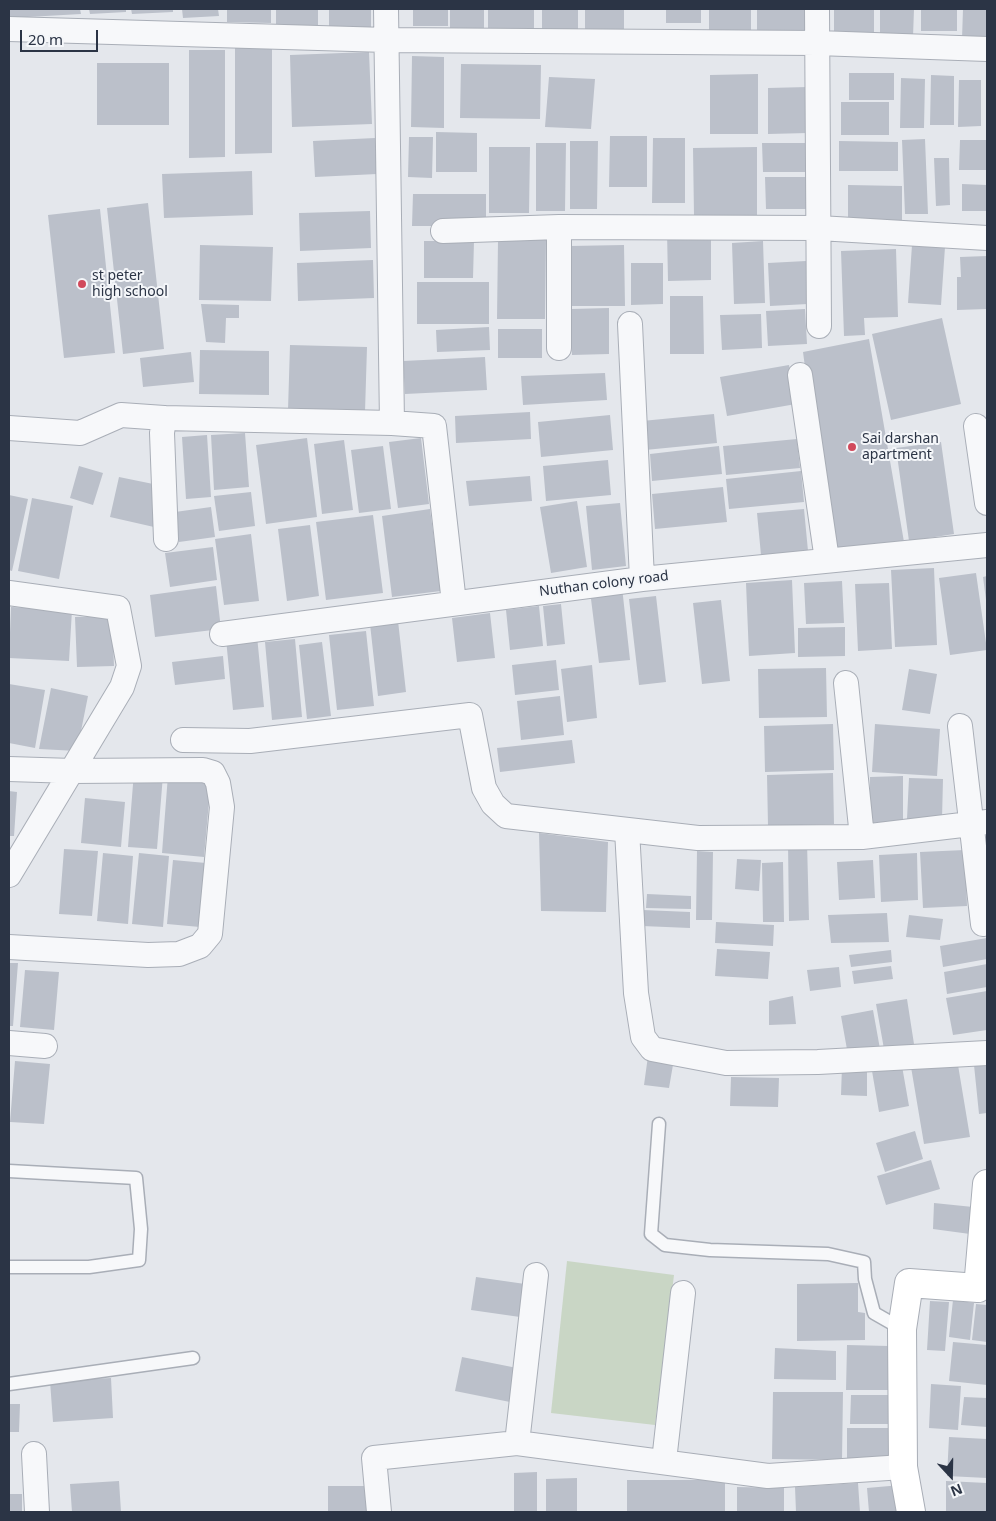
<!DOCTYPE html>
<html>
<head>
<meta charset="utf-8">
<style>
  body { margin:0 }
  #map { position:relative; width:996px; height:1521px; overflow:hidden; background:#e4e7ec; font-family:"Noto Sans",sans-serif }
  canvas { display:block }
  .frame { position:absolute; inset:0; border:10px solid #2b3445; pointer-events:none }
  .north { position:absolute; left:926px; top:1451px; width:50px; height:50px; -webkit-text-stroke:4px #f4f6f9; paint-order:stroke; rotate:159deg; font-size:14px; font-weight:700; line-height:20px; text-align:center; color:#2b3445 }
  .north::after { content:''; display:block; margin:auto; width:18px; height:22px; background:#2b3445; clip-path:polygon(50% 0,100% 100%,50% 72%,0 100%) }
  .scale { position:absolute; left:20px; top:30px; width:78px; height:22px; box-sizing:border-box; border:2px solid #2b3445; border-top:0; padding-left:6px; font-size:15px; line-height:18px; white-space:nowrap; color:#2b3445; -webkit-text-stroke:4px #f4f6f9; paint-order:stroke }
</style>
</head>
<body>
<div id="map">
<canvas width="996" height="1521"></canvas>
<div class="frame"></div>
<div class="north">N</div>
<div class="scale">20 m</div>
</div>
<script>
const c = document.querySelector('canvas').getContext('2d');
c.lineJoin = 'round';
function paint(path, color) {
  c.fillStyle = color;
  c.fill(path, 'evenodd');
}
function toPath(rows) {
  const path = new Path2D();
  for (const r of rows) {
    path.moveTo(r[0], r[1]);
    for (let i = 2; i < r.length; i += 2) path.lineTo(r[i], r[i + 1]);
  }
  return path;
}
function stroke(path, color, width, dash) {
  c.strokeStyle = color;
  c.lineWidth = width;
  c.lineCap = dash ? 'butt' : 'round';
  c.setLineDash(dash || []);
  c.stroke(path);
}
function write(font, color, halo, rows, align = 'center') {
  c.font = font + ' "Noto Sans",sans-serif';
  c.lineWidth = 4;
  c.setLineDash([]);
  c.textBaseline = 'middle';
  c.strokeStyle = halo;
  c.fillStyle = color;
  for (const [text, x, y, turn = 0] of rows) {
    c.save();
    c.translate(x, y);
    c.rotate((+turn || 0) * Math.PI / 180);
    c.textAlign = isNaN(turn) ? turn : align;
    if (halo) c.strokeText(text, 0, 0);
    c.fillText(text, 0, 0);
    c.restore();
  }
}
paint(toPath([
  [567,1261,674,1275,655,1425,551,1413]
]), '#c9d6c5');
paint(toPath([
  [10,9,80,9,81,14,10,18],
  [89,9,126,9,126,12,90,14],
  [131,9,173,9,173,12,132,14],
  [182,9,218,9,219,16,183,18],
  [227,9,271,9,271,23,227,22],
  [276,9,318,9,318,30,276,29],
  [329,9,371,9,371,30,329,30],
  [413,9,448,9,448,26,413,26],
  [450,9,484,9,484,30,450,30],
  [488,9,534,9,534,29,488,29],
  [542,9,578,9,578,29,542,29],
  [585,9,624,9,624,29,585,29],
  [666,9,701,9,701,23,666,23],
  [709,9,751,9,751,32,709,31],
  [757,9,808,9,808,33,757,33],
  [834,9,874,9,874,35,834,34],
  [880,9,914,9,913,37,880,37],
  [921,9,957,9,957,31,921,31],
  [963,9,987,9,987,39,962,39],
  [235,45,272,45,272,153,235,154],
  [189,50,225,50,225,157,189,158],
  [369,52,372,124,292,127,290,55],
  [412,56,444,57,444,128,411,127],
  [97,63,169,63,169,125,97,125],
  [461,64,541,65,540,119,460,118],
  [849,73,894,73,894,100,849,100],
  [758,74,758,134,710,134,710,75],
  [931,75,954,76,954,125,930,125],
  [549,77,595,79,591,129,545,127],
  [901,78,925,79,924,128,900,128],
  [959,80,981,80,981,126,958,127],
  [808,87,808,133,768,134,768,88],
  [841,102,889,102,889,135,841,135],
  [436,132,477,133,477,172,436,172],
  [610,136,647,136,647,187,609,187],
  [409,137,433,137,432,178,408,177],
  [375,138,377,174,315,177,313,141],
  [653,138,685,138,685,203,652,203],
  [925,139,928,214,905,214,902,140],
  [960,140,987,140,987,170,959,170],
  [570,141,598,141,597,209,570,209],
  [839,141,898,142,898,171,839,171],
  [536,143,566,143,565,211,536,211],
  [762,143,811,143,811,172,763,172],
  [489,147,530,147,529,213,489,213],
  [757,147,757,215,694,216,693,148],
  [934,158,949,158,950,205,936,206],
  [252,171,253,215,164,218,162,174],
  [765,177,810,177,810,209,766,209],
  [962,184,987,185,987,211,962,211],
  [848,185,902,186,902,224,848,224],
  [413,194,486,194,486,226,412,226],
  [148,203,164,349,123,354,107,208],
  [100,209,115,353,64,358,48,215],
  [370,211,371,248,300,251,299,213],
  [711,230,711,280,668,281,667,231],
  [498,240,546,240,545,319,497,319],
  [424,241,474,241,473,278,424,278],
  [763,241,765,303,734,304,732,243],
  [200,245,273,247,271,301,199,300],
  [624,245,625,306,570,306,570,246],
  [912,245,945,247,941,305,908,303],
  [896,249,898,317,864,318,865,335,844,336,841,251],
  [987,256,987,309,957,310,957,277,961,277,960,257],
  [373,260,374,298,298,301,297,263],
  [806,261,808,304,770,306,768,263],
  [631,263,663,263,663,304,631,305],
  [417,282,489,282,489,324,417,324],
  [670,296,703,296,704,354,670,354],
  [201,304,239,305,239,318,226,318,225,343,206,342],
  [609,308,609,354,572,355,571,309],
  [805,309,807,344,768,346,766,311],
  [761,314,762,348,722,350,720,315],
  [942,318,961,404,891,420,872,334],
  [489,327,490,350,437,352,436,330],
  [498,329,542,329,542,358,498,358],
  [869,339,904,542,829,550,803,352],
  [290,345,367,347,365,412,288,410],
  [200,350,269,351,269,395,199,394],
  [191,352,194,382,143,387,140,358],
  [485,357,487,390,405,394,403,361],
  [789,365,796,404,727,416,720,377],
  [605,373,607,400,523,405,521,376],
  [530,412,531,439,456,443,455,416],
  [714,414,717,443,645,450,642,421],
  [610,415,613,450,541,457,538,422],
  [245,433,249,487,214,490,211,435],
  [207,435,211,497,186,499,182,437],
  [307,438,317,517,266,524,256,445],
  [421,438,429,504,398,508,389,442],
  [797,439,800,468,726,475,723,446],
  [344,440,353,510,322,514,314,444],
  [941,442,954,534,909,541,896,448],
  [383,446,391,509,359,513,351,450],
  [719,446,722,474,652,481,650,454],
  [608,460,611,495,546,501,543,466],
  [79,466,103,473,93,505,70,498],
  [801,471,804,502,729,509,726,479],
  [530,476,532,501,469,506,466,481],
  [119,477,163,486,154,527,110,517],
  [723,487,727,522,655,529,652,494],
  [251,492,255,526,219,531,214,496],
  [9,495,28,499,12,571,9,570],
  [32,498,73,506,59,579,18,571],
  [577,501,587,567,551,573,540,507],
  [620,503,626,566,592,570,586,506],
  [211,507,215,537,179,542,175,512],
  [430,509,441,591,392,597,382,516],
  [804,509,808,551,761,555,757,513],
  [373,515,383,593,326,600,316,522],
  [310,525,319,596,287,601,278,529],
  [251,534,259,601,224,605,215,539],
  [213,547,217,580,170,587,165,553],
  [934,568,937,645,895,647,891,570],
  [976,573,987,650,950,655,939,578],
  [987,576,987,600,986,600,983,577],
  [792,580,795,653,749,656,746,583],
  [842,581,844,623,806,624,804,583],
  [889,583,892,649,858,651,855,584],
  [216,586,221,629,155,637,150,595],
  [622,587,630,660,599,663,590,591],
  [656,596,666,682,639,685,629,599],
  [721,600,730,681,702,684,693,603],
  [561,604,565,644,547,646,543,606],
  [539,606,543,646,510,650,506,610],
  [11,607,72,610,69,661,9,658],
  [397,612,406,692,378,696,369,615],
  [490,613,495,658,457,662,452,618],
  [112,616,114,666,77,667,75,617],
  [845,627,845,656,798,657,798,628],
  [366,631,374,706,337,710,329,635],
  [257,636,264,707,233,710,226,639],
  [295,639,302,717,272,720,265,642],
  [322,642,331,716,307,719,299,645],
  [223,656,225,679,175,685,172,662],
  [556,660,559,690,515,695,512,665],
  [592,665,597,718,567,722,561,669],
  [826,668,827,717,759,718,758,669],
  [909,669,937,674,930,714,902,710],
  [9,684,45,690,35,748,9,743],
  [51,688,88,696,77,751,39,749],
  [560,696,564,735,521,740,517,701],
  [833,724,834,770,765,772,764,726],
  [875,724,940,729,937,776,872,772],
  [572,740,575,763,500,772,497,748],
  [134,772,163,775,157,849,128,847],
  [833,773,834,824,768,826,767,775],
  [168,775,211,779,204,857,162,853],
  [903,776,903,822,870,823,870,777],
  [909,778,943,779,942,819,907,819],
  [9,791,17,792,14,836,9,836],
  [85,798,125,802,121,847,81,843],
  [539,833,608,842,606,912,541,911],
  [807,842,809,920,789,921,788,843],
  [64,849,98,851,92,916,59,914],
  [965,850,967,906,923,908,920,852],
  [697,851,713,852,712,920,696,920],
  [103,853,133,856,128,924,97,921],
  [139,853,169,856,163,927,132,924],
  [917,853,918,900,881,902,879,855],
  [737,859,761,860,759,891,735,889],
  [173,860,206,863,200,927,167,924],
  [873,860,875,898,839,900,837,862],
  [783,862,784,922,763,922,762,863],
  [647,894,691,896,691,909,646,908],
  [643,910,690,912,690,928,642,926],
  [887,913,889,942,831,943,828,915],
  [909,915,943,919,940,940,906,937],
  [716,922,774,925,773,946,715,943],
  [987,938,987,959,943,967,940,946],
  [717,949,770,952,768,979,715,976],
  [891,950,892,962,851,967,849,955],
  [9,963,18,963,13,1026,9,1026],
  [987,964,987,987,947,994,944,972],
  [891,966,893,979,854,984,852,971],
  [839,967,841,987,810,991,807,970],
  [25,970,59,972,54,1030,20,1027],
  [987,991,987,1030,953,1035,946,998],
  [793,996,796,1024,769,1025,769,1001],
  [907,999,914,1044,884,1049,876,1004],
  [873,1010,880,1049,848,1055,841,1016],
  [648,1056,674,1059,669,1088,644,1085],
  [957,1059,970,1137,924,1144,911,1067],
  [15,1061,50,1064,44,1124,10,1122],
  [987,1063,987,1113,979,1114,974,1065],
  [842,1066,867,1067,867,1096,841,1095],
  [902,1066,909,1106,879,1112,872,1071],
  [731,1077,779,1078,778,1107,730,1106],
  [915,1131,923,1159,885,1172,876,1143],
  [931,1160,940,1189,886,1205,877,1176],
  [934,1203,973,1207,970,1234,933,1229],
  [476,1277,525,1284,520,1317,471,1310],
  [858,1283,858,1312,865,1313,865,1340,797,1341,797,1284],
  [953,1300,974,1303,970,1340,949,1337],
  [930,1301,949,1302,945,1351,927,1350],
  [976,1304,987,1305,987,1342,972,1340],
  [953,1342,987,1345,987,1385,949,1381],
  [847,1345,889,1346,889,1390,846,1390],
  [775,1348,836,1351,836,1380,774,1379],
  [462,1357,517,1368,510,1402,455,1391],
  [111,1378,113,1418,53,1422,50,1381],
  [931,1384,961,1386,958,1430,929,1428],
  [773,1392,843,1392,842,1460,772,1459],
  [851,1395,892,1395,891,1424,850,1424],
  [964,1397,987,1398,987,1427,961,1425],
  [9,1404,20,1404,19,1432,9,1432],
  [847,1428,893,1428,892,1460,847,1460],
  [949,1437,987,1439,987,1478,947,1476],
  [537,1472,537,1512,514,1512,514,1473],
  [577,1478,577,1512,546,1512,546,1479],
  [627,1480,725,1480,725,1512,627,1512],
  [119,1481,121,1512,72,1512,70,1484],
  [946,1481,987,1483,987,1512,946,1512],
  [858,1483,860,1512,796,1512,795,1487],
  [901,1485,903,1512,869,1512,867,1488],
  [328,1486,369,1486,369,1512,328,1512],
  [737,1487,784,1488,784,1512,737,1512],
  [9,1494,22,1494,22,1512,9,1512]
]), '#bbc0ca');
const lane = toPath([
  [659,1124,651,1234,665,1245,710,1250,828,1254,864,1262,865,1279,874,1313,902,1329],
  [9,1171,136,1178,141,1229,139,1260,89,1267,9,1267],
  [9,1384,193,1358]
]);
const street = toPath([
  [386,9,392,423],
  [817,9,819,326],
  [9,29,387,40,817,43,987,49],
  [559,227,559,348],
  [443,231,559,227,819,228,987,238],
  [630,324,642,579],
  [800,375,827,560],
  [164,418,162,433,166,539],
  [976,426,987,503],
  [9,428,80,433,121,415,164,418,392,423,434,426,454,603],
  [9,593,118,608,129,666,122,687,9,875],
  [222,634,642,579,987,545],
  [846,683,862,837],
  [960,726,983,924],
  [183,740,250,741,470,715,484,788,493,804,506,816,698,838,862,837,987,822],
  [9,769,73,771,203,770,213,773,218,783,222,807,210,934,200,946,179,954,148,955,9,947],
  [627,830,636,993,643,1037,652,1049,726,1063,818,1062,987,1053],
  [9,1043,45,1046],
  [517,1443,536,1275],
  [34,1454,37,1512],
  [664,1461,683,1293],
  [379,1512,374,1458,517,1443,768,1476,903,1467]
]);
const secondary = toPath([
  [911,1512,903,1467,902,1329,909,1283,978,1288,987,1184]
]);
stroke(lane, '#a9aeb7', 15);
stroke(street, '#a9aeb7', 26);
stroke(secondary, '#a9aeb7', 30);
stroke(lane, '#f7f8fa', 12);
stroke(street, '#f7f8fa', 24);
stroke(secondary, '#fff', 28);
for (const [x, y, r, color] of [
  [82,284,5,"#d1495b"],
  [852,447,5,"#d1495b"]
]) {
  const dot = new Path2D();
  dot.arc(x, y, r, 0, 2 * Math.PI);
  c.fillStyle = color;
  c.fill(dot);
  stroke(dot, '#f4f6f9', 2);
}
write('14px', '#2b3445', '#f4f6f9', [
  ["st peter",92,276],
  ["high school",92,292],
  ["Sai darshan",862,439],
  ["apartment",862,455]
], 'left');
write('14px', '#2b3445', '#f4f6f9', [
  ["Nuthan colony road",604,584,-7]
]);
</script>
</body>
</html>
